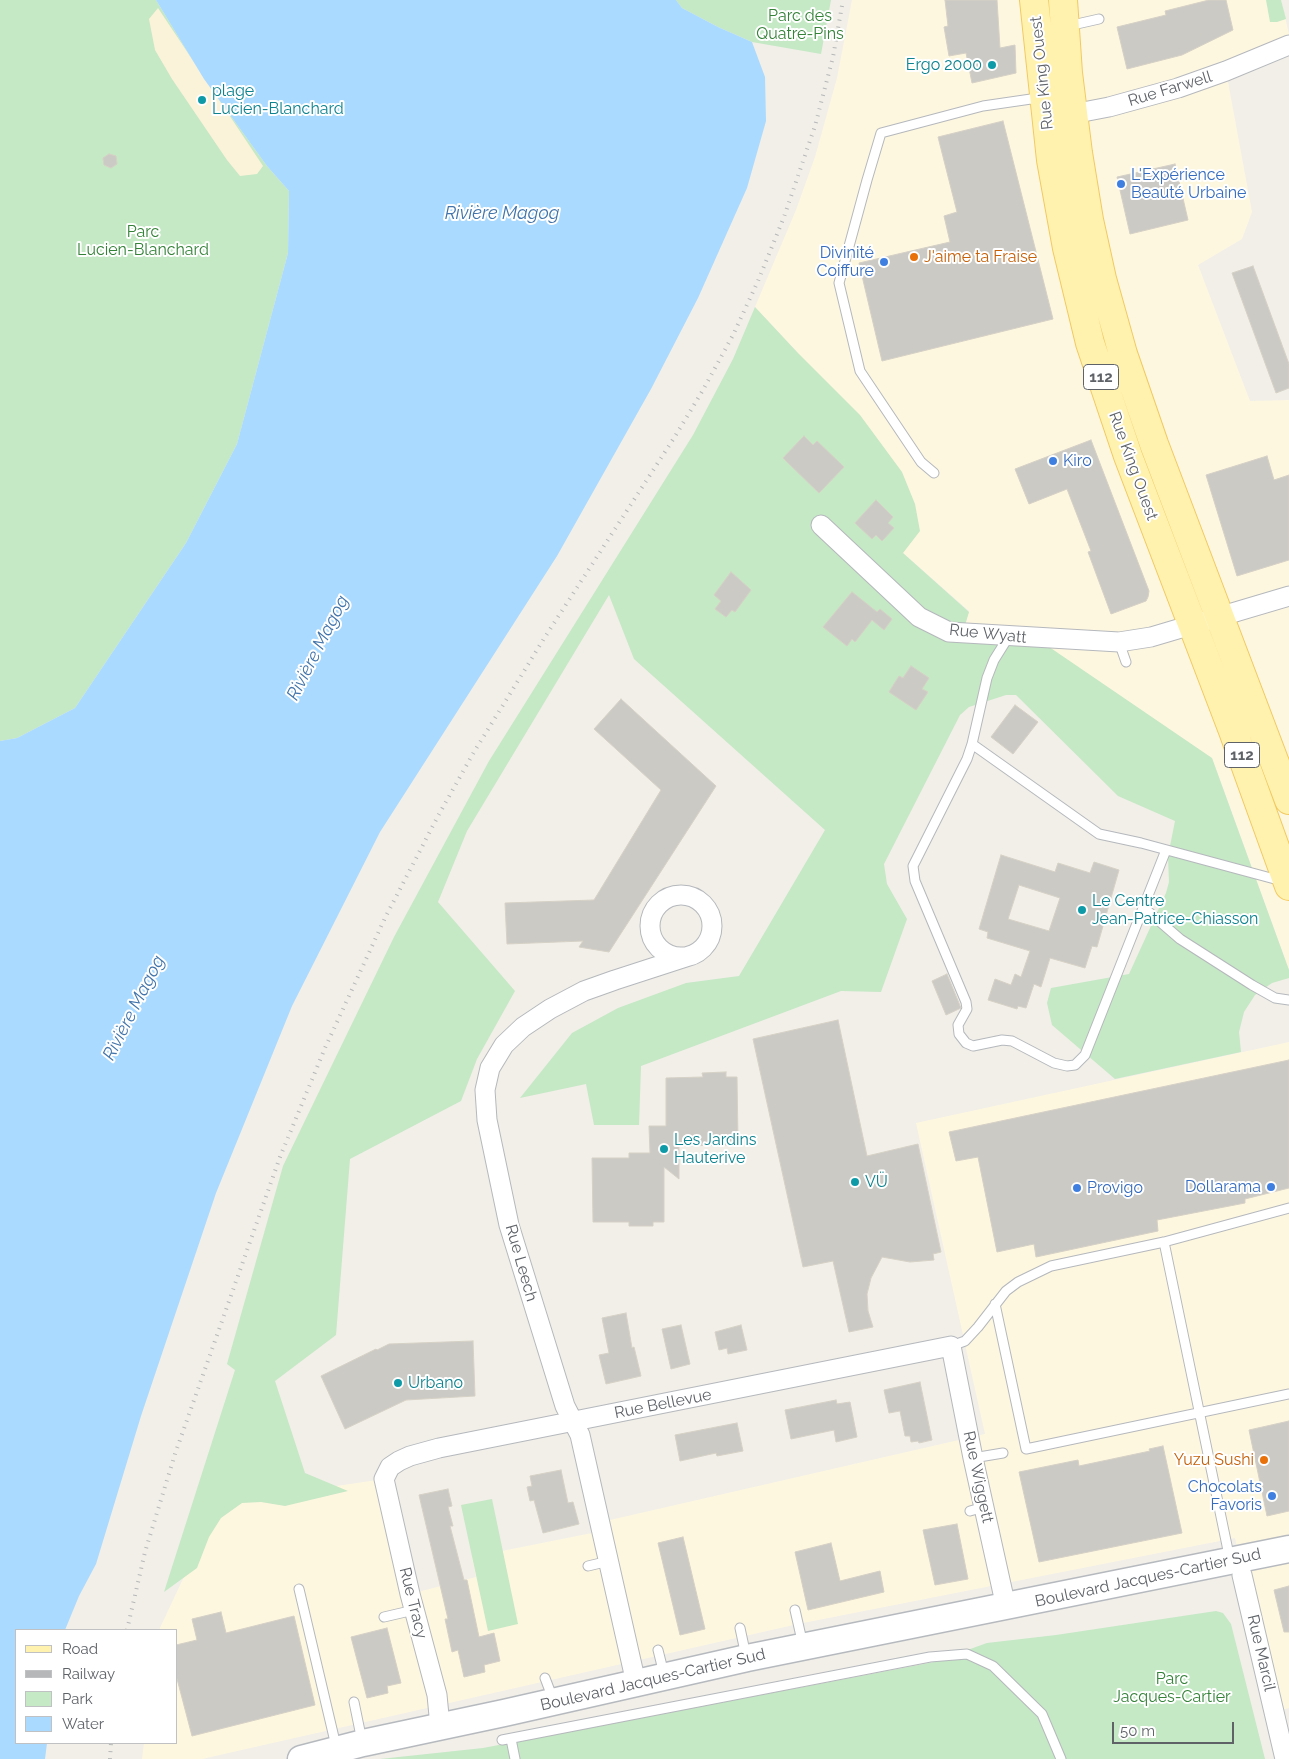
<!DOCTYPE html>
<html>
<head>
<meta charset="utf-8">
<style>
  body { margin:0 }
  #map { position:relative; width:1289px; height:1759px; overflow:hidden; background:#f1efe8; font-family:Raleway,sans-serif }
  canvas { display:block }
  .legend { position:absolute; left:15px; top:1629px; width:162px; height:115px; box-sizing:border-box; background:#fff; border:1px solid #bfc1c3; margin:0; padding:6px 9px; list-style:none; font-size:15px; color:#5f6368 }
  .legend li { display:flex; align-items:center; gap:10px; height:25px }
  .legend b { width:25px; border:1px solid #bfc1c3 }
  .scale { position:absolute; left:1112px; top:1722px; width:122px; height:22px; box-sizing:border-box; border:2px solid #5f6368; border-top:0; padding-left:6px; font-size:15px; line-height:18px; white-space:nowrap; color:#5f6368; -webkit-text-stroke:4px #fff; paint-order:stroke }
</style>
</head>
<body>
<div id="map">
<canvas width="1289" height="1759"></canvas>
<ul class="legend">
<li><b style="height:6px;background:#fff2af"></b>Road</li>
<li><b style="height:6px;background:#b6b7b8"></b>Railway</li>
<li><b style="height:14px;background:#c5e8c5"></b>Park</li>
<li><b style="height:14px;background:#aadaff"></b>Water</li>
</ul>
<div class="scale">50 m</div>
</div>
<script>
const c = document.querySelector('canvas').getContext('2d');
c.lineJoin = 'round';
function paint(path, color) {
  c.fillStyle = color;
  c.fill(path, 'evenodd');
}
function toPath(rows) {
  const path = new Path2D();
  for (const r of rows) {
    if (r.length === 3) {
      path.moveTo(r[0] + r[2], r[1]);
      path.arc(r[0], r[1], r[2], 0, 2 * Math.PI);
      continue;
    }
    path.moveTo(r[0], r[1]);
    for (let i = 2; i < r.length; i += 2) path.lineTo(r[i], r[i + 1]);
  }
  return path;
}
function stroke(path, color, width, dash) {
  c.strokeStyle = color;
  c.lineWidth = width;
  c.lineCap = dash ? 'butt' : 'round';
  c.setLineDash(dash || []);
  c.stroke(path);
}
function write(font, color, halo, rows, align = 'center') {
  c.font = font + ' Raleway,sans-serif';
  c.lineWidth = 4;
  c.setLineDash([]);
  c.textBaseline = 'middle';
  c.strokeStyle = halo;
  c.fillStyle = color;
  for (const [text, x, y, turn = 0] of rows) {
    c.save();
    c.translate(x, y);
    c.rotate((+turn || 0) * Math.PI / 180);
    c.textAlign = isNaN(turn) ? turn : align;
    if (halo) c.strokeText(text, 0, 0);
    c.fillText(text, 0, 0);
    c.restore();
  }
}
paint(toPath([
  [852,0,1281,0,1289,34,1289,45,1226,71,1252,212,1242,239,1198,265,1250,401,1289,400,1289,970,1212,758,963,632,969,611,903,553,797,352,755,307,796,210,815,157,837,78],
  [1289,1042,1289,1708,1274,1712,1235,1538,798,1624,202,1759,142,1759,144,1743,176,1743,176,1630,159,1630,214,1513,241,1500,384,1479,410,1594,476,1577,472,1557,612,1529,610,1520,985,1434,916,1123]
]), '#fef7e0');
paint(toPath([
  [0,0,156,0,204,79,267,166,289,191,288,253,237,444,186,543,75,708,17,738,0,741],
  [676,0,831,0,821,54,752,42,718,27,682,8],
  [1266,0,1281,0,1286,19,1277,22,1270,22],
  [755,307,797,352,860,415,902,472,915,504,920,531,903,553,969,612,963,632,1036,638,1212,758,1289,970,1289,978,1272,983,1255,995,1244,1012,1239,1032,1241,1052,1115,1079,1052,1025,1047,1003,1051,988,1129,974,1166,893,1169,882,1168,856,1175,821,1118,796,1016,695,1006,695,969,707,960,715,884,864,887,884,907,919,881,992,841,991,641,1066,639,1125,594,1125,586,1084,520,1098,572,1033,618,1008,686,983,739,976,825,830,634,659,609,595,467,831,438,902,515,991,477,1059,461,1101,350,1159,336,1335,275,1381,305,1473,348,1491,285,1506,261,1502,242,1503,221,1518,209,1537,197,1568,164,1592,235,1370,227,1364,283,1166,394,937,489,761,693,435,733,359],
  [492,1499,518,1624,488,1631,461,1505],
  [1216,1611,1223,1613,1231,1624,1265,1759,380,1759,483,1748,934,1662,987,1643,1056,1635]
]), '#c5e8c5');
paint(toPath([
  [158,8,263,166,257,174,240,176,227,160,172,79,155,50,149,19]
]), '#fbf3d9');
paint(toPath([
  [156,0,676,0,682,8,718,27,752,42,765,77,766,121,747,188,698,298,651,389,557,556,380,832,292,1006,216,1193,141,1416,96,1564,79,1596,65,1630,16,1630,16,1743,47,1743,45,1759,0,1759,0,741,17,738,75,708,186,543,237,444,288,253,289,191,267,166,204,79]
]), '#aadaff');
const building = toPath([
  [945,0,997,0,1000,48,1015,45,1016,73,972,83,966,53,949,56,944,27,948,26,945,0],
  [1209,0,1226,0,1233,30,1182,55,1127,69,1117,27,1166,15,1165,11,1209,0],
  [1003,121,1053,319,882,361,859,263,950,242,944,216,957,212,938,137,1003,121],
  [109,154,116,156,117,164,111,168,104,165,103,158,109,154],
  [1175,164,1188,220,1130,234,1117,177,1175,164],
  [1253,266,1289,364,1289,388,1276,393,1232,273,1253,266],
  [804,436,813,445,817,441,844,467,819,493,783,458,804,436],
  [1091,440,1149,591,1148,597,1146,601,1111,614,1088,552,1091,551,1067,489,1029,504,1015,469,1091,440],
  [1267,456,1274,480,1289,475,1289,560,1237,576,1206,475,1267,456],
  [876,500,893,517,888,523,894,528,882,541,876,535,872,539,855,523,876,500],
  [731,572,751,590,735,612,732,610,726,617,715,609,721,601,714,595,731,572],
  [852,592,877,612,880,609,892,619,884,630,872,620,855,642,852,639,847,646,823,627,852,592],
  [911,666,929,678,922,689,928,692,916,710,889,692,899,676,903,678,911,666],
  [621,699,716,786,609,952,579,947,583,941,507,944,505,903,594,900,661,790,594,729,621,699],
  [1015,705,1038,722,1013,754,991,737,1015,705],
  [1001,855,1055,872,1058,863,1090,873,1094,862,1119,870,1097,947,1092,946,1085,968,1050,958,1041,987,1034,984,1026,1008,1018,1006,1017,1009,988,1000,995,979,1011,985,1015,974,1021,977,1030,951,987,938,988,932,979,929,1001,855],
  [1019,885,1060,898,1049,931,1008,919,1019,885],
  [947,974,961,1008,946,1015,932,981,947,974],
  [838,1020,867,1156,918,1144,941,1252,933,1254,934,1260,910,1262,882,1257,871,1278,867,1294,868,1311,873,1327,849,1332,833,1261,803,1267,753,1039,838,1020],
  [1289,1060,1289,1188,1245,1199,1245,1203,1157,1220,1158,1231,1036,1257,1034,1244,997,1252,978,1157,956,1161,949,1132,1289,1060],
  [726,1072,726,1077,737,1077,738,1141,727,1141,727,1145,679,1146,679,1179,664,1167,664,1222,653,1222,653,1226,629,1226,629,1222,593,1222,592,1158,629,1158,629,1153,650,1153,649,1126,666,1126,666,1078,703,1077,702,1073,726,1072],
  [626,1313,632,1348,634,1347,641,1376,606,1384,599,1355,609,1353,602,1318,626,1313],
  [681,1325,690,1364,671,1369,662,1329,681,1325],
  [741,1325,747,1350,728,1354,727,1348,719,1350,715,1332,741,1325],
  [473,1341,475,1396,406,1400,345,1429,321,1376,376,1349,377,1350,389,1344,473,1341],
  [920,1382,932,1440,919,1443,918,1441,911,1442,910,1436,905,1436,900,1411,889,1413,884,1390,920,1382],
  [836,1400,837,1404,850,1402,857,1437,836,1442,834,1430,791,1439,785,1410,836,1400],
  [1289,1421,1289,1511,1267,1516,1249,1430,1289,1421],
  [737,1423,743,1451,717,1456,716,1453,680,1461,675,1435,737,1423],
  [1163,1446,1182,1533,1039,1562,1019,1472,1078,1460,1079,1466,1150,1451,1149,1449,1163,1446],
  [561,1470,568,1503,573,1502,579,1524,543,1533,534,1500,530,1501,527,1487,532,1486,530,1476,561,1470],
  [448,1489,452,1506,448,1507,453,1526,450,1526,464,1580,467,1580,479,1637,494,1633,500,1661,484,1665,485,1672,464,1677,458,1650,452,1652,445,1619,448,1619,419,1495,448,1489],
  [957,1524,968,1579,935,1585,923,1530,957,1524],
  [683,1537,705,1629,680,1635,658,1543,683,1537],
  [831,1543,840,1581,880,1571,884,1592,808,1610,795,1552,831,1543],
  [1289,1586,1289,1632,1284,1632,1274,1590,1289,1586],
  [221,1612,226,1633,294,1616,315,1705,192,1736,176,1675,176,1645,197,1640,192,1619,221,1612],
  [387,1628,401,1683,387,1686,388,1693,367,1698,351,1637,387,1628]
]);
paint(building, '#cccac5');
stroke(building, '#d6d1c6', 1);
const service = toPath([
  [1068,26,1099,19],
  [934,473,921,462,860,371,839,283,867,180,881,133,983,106,1031,99,1042,101],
  [1009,636,994,660,987,678,972,744,967,759,913,866,915,881,966,1002,967,1009,958,1025,959,1034,966,1043,973,1046,1002,1040,1012,1041,1054,1063,1067,1066,1075,1065,1085,1055,1166,850],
  [1119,642,1126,662],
  [972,744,1099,834,1141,843,1282,881],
  [1143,907,1180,939,1252,985,1275,998,1289,1000],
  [1164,1242,1230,1560],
  [995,1304,1026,1449,1289,1394],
  [951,1346,965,1341,978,1327,1006,1291,1018,1282,1051,1266,1164,1242,1289,1208],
  [973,1458,1003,1453],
  [970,1511,984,1507],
  [588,1566,609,1561],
  [299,1589,336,1746],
  [795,1610,803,1645],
  [384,1617,414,1610],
  [740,1628,746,1656],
  [658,1650,664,1674],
  [545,1678,553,1699],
  [354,1702,362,1741],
  [511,1739,515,1759],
  [502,1740,930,1657,967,1654,993,1666,1042,1714,1061,1759]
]);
const minor = toPath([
  [1062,116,1109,107,1178,88,1226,71,1289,45],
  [821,525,919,617,949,632,1119,642,1151,637,1289,596],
  [681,926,31],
  [1242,1575,1285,1759],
  [636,1683,580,1435,565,1406,509,1225,487,1120,485,1090,490,1068,504,1045,523,1027,550,1009,584,991,615,980,692,955],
  [440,1726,437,1695,410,1594,384,1479,390,1467,399,1461,410,1456,439,1448,951,1346,973,1458,1006,1607]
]);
const secondary = toPath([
  [301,1759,363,1743,504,1713,747,1658,1289,1549]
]);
const primary = toPath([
  [1034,0,1051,160,1067,248,1090,343,1128,456,1233,731,1289,886],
  [1063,0,1068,73,1078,153,1089,220,1102,279,1123,354,1154,444,1289,800]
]);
stroke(service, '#b5b8bc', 11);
stroke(minor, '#b5b8bc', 21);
stroke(secondary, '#b6babf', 29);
stroke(primary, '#f2c960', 30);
stroke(service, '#fff', 9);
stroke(minor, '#fff', 19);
stroke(secondary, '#fff', 26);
stroke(primary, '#fff2af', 28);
stroke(toPath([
  [127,1630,145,1552,175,1454,280,1157,325,1048,385,918,438,816,474,752,545,637,674,438,703,390,733,335,758,281,784,217,815,126,833,57,843,0],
  [110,1759,111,1743]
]), '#b6b7b8', 4, [1, 6]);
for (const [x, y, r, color] of [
  [992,65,5,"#0f9aa8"],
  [202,100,5,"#0f9aa8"],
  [1121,184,5,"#3f7fe0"],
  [914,257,5,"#e8710a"],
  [884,262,5,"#3f7fe0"],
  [1053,461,5,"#3f7fe0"],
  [1082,910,5,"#0f9aa8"],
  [664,1149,5,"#0f9aa8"],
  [855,1182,5,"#0f9aa8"],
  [1271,1187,5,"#3f7fe0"],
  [1077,1188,5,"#3f7fe0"],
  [398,1383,5,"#0f9aa8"],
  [1264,1460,5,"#e8710a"],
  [1272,1496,5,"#3f7fe0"]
]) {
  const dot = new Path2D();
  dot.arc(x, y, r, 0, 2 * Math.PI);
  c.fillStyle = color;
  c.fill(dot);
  stroke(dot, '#fff', 2);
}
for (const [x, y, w] of [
  [1101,377,35],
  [1242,755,35]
]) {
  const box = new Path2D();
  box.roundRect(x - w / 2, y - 12.5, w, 25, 4);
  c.fillStyle = '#fff';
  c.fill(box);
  stroke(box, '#5f6368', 1);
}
write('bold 15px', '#5f6368', null, [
  ["112",1101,377],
  ["112",1242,755]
]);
write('16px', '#348238', '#fff', [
  ["Parc des",800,16],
  ["Quatre-Pins",800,34],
  ["Parc",143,232],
  ["Lucien-Blanchard",143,250],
  ["Parc",1172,1679],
  ["Jacques-Cartier",1172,1697]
]);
write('16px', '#0d838f', '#fff', [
  ["Ergo 2000",982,65,"right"],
  ["plage",212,91],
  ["Lucien-Blanchard",212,109],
  ["Le Centre",1092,901],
  ["Jean-Patrice-Chiasson",1092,919],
  ["Les Jardins",674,1140],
  ["Hauterive",674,1158],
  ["VÜ",865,1182],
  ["Urbano",408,1383]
], 'left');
write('16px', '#5f6368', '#fff', [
  ["Rue King Ouest",1042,73,-96],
  ["Rue Farwell",1170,89,-17],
  ["Rue King Ouest",1133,466,70],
  ["Rue Wyatt",988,634,6],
  ["Rue Leech",521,1263,74],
  ["Rue Bellevue",663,1404,-11],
  ["Rue Wiggett",978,1477,78],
  ["Boulevard Jacques-Cartier Sud",1148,1578,-12],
  ["Rue Tracy",413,1603,76],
  ["Rue Marcil",1261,1653,77],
  ["Boulevard Jacques-Cartier Sud",653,1680,-13]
]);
write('16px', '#366cbe', '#fff', [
  ["L'Expérience",1131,175],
  ["Beauté Urbaine",1131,193],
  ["Divinité",874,253,"right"],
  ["Coiffure",874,271,"right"],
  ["Kiro",1063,461],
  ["Dollarama",1261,1187,"right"],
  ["Provigo",1087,1188],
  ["Chocolats",1262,1487,"right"],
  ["Favoris",1262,1505,"right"]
], 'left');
write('16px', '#c56008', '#fff', [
  ["J'aime ta Fraise",924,257],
  ["Yuzu Sushi",1254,1460,"right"]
], 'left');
write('italic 18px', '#4174aa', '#fff', [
  ["Rivière Magog",502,214],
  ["Rivière Magog",318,648,-63],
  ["Rivière Magog",134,1008,-63]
]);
</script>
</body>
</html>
